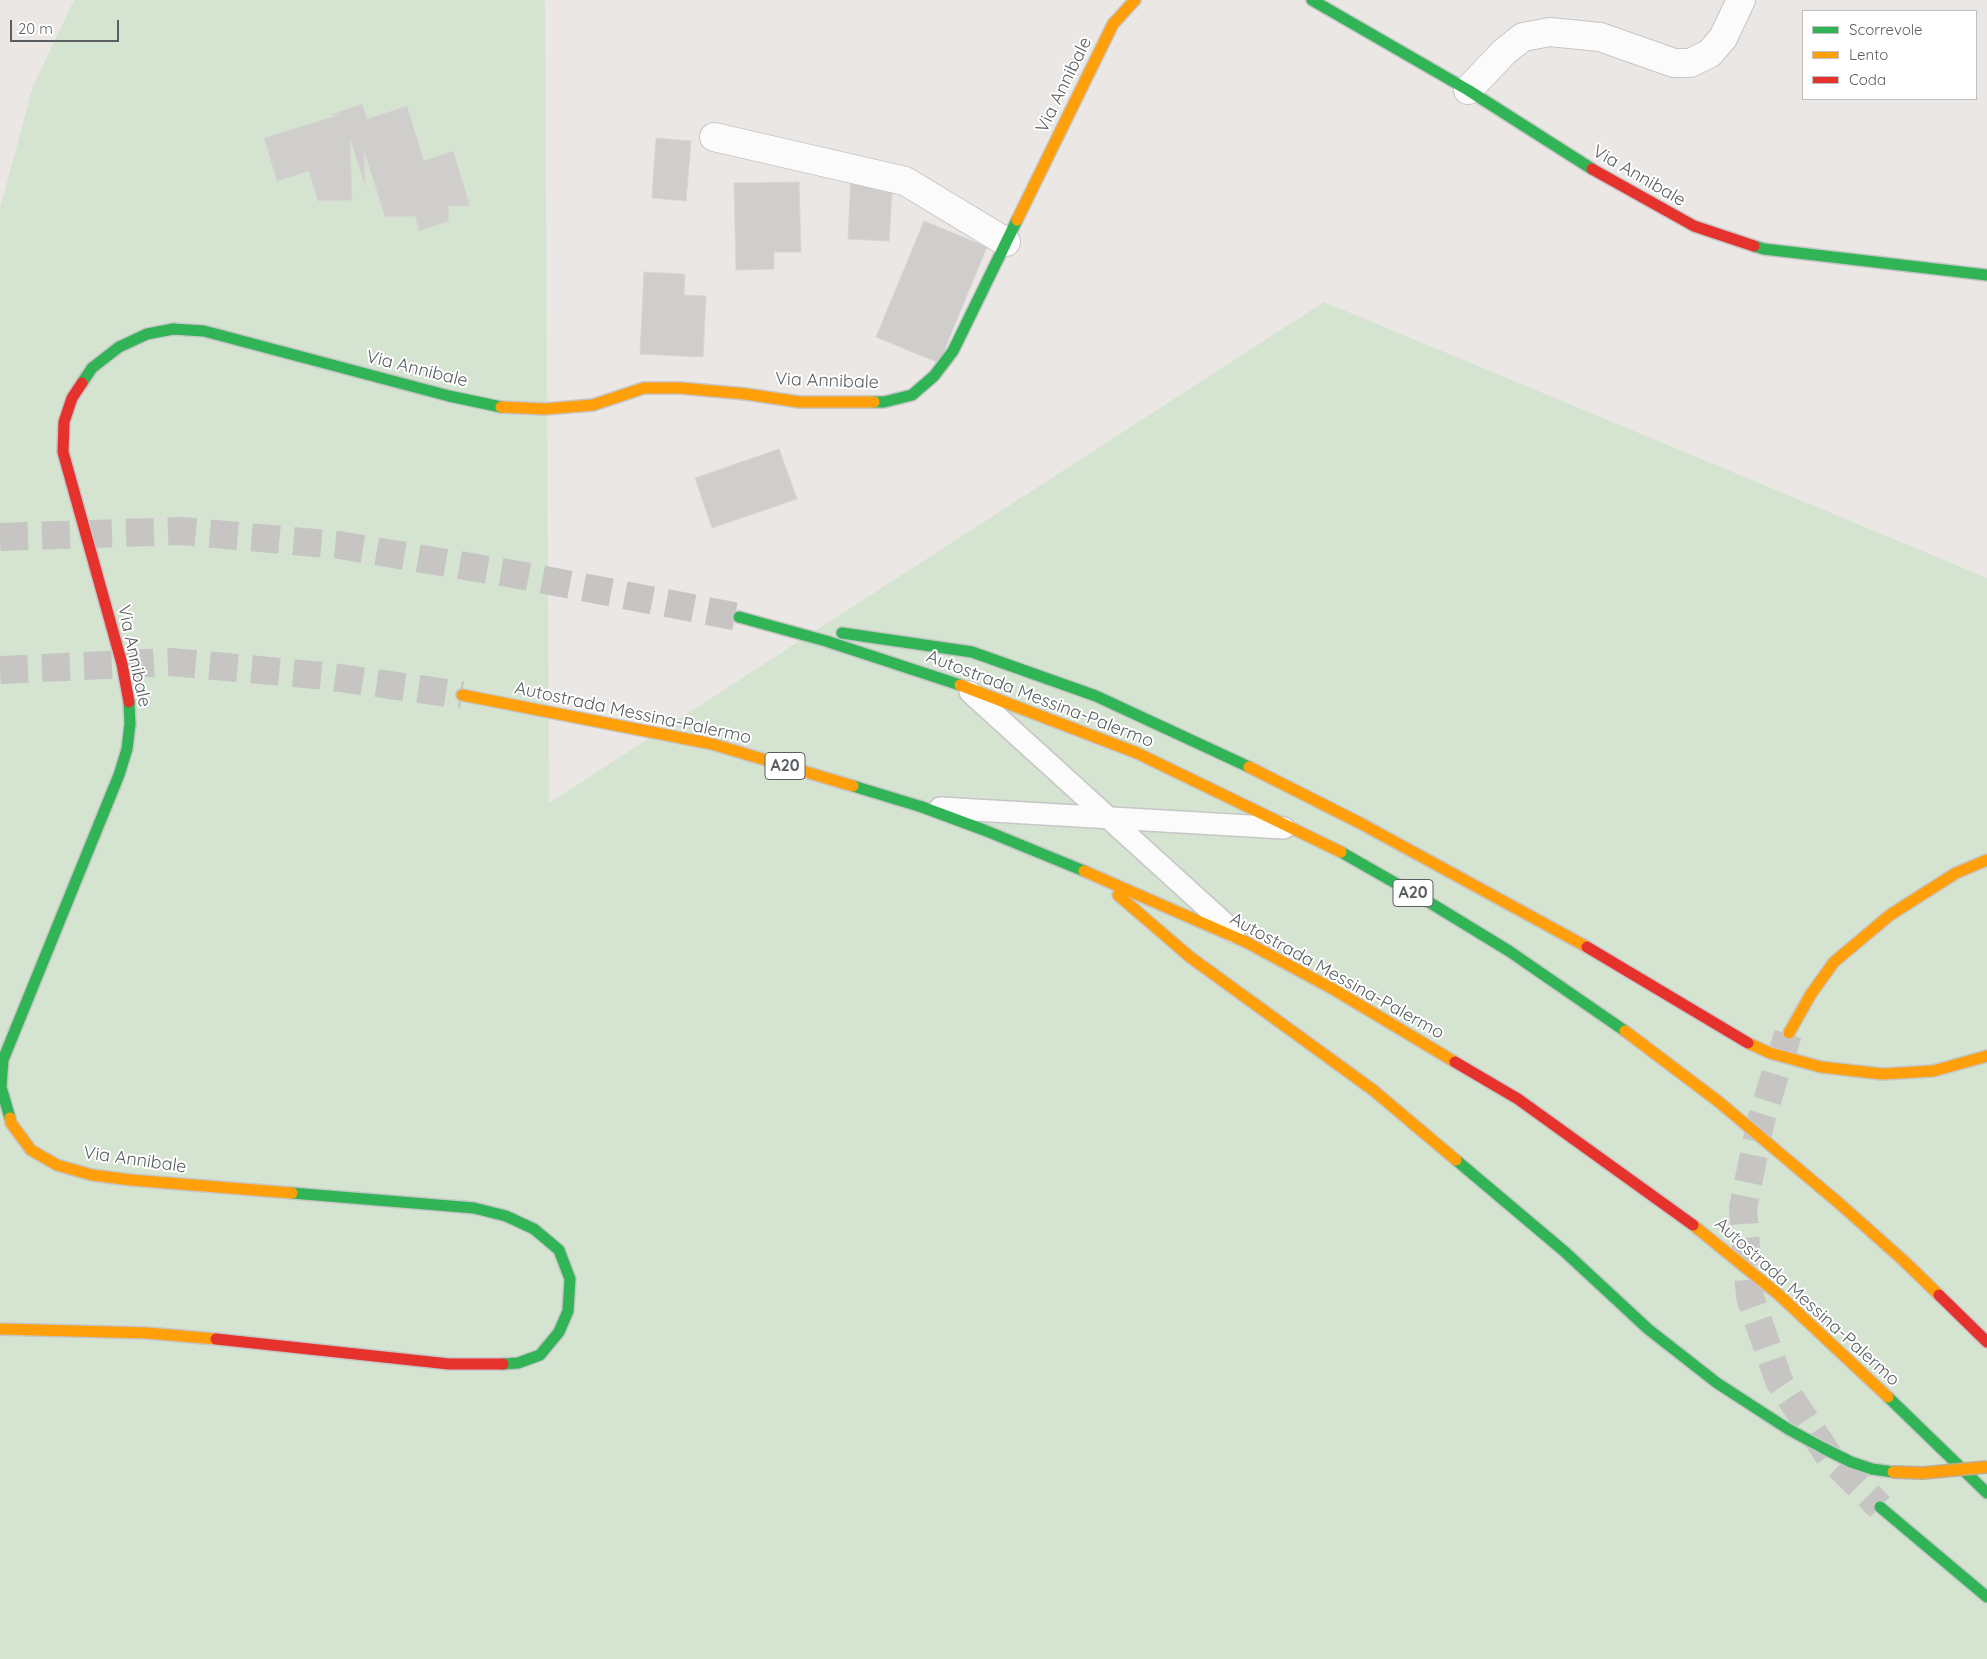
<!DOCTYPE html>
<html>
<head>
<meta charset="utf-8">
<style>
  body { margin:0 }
  #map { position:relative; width:1987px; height:1659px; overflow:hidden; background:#eae7e4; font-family:Quicksand,sans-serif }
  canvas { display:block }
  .legend { position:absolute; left:1802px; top:10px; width:175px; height:90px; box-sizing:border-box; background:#fff; border:1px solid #bdbfc0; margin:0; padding:6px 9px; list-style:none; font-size:15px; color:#5a5e61 }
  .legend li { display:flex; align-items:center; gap:10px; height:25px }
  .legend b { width:25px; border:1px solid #bdbfc0 }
  .scale { position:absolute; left:10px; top:20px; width:109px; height:22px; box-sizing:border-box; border:2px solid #5a5e61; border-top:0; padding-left:6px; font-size:15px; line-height:18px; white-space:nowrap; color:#5a5e61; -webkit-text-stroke:4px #fff; paint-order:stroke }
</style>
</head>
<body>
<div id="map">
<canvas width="1987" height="1659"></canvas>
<ul class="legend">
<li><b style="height:6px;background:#30b455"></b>Scorrevole</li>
<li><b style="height:6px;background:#ff9f0a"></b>Lento</li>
<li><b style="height:6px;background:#e5322d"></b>Coda</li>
</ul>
<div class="scale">20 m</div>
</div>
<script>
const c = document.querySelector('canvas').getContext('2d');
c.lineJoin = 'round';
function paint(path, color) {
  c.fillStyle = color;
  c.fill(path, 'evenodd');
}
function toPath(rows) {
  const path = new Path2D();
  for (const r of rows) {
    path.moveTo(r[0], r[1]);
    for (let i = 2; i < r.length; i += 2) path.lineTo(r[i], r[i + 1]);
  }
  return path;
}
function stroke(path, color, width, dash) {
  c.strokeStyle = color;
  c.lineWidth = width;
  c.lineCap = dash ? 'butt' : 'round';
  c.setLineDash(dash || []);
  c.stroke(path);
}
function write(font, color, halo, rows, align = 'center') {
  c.font = font + ' Quicksand,sans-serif';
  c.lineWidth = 4;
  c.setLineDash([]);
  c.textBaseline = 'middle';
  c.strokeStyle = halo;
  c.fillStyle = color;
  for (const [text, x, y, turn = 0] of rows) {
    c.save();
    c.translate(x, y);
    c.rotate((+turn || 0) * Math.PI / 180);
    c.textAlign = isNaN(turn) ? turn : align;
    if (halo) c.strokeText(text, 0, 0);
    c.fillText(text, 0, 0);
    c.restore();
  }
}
paint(toPath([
  [74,0,545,0,549,803,1324,302,1987,578,1987,1659,0,1659,0,208,33,86]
]), '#d5e4d1');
const building = toPath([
  [362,104,367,119,407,106,424,161,453,151,470,206,448,206,449,221,419,231,415,216,385,217,364,150,365,186,350,138,352,200,318,201,309,171,277,181,264,138,339,115,330,115,362,104],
  [656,138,691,141,686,201,652,198,656,138],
  [851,173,893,176,889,241,848,239,851,173],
  [799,182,801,252,774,252,774,269,736,270,734,183,799,182],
  [924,221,987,247,939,363,876,337,924,221],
  [644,272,685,274,684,295,706,296,703,357,640,354,644,272],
  [779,449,797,499,712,528,695,478,779,449]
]);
paint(building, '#d0cecd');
stroke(building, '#d8d6d4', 1);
stroke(toPath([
  [0,537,181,531,339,545,519,575,739,617],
  [0,670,171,662,325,676,462,695],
  [1788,1034,1761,1120,1743,1208,1750,1297,1779,1381,1829,1456,1880,1507]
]), '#c6c5c3', 28, [28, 14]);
const lane = toPath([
  [970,692,1234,932],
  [940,808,1284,828]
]);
const street = toPath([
  [1468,90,1504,52,1523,37,1550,32,1600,37,1674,63,1690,63,1709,54,1723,38,1741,0],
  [714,137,905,181,1006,242]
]);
const fast = toPath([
  [1312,0,1468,90,1592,169],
  [1754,246,1764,249,1987,275],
  [82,383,92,368,119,347,147,334,173,329,204,331,449,396,501,407],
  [874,402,884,402,912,395,934,376,953,351,1017,220],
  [739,617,826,641,960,685],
  [842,633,972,652,1096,696,1249,767],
  [853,786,922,807,984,830,1084,871],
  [1341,852,1432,904,1509,951,1625,1031],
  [10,1118,1,1087,3,1060,119,775,127,749,130,724,129,702],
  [1456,1160,1565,1252,1648,1329,1717,1383,1788,1429,1823,1448,1851,1462,1872,1469,1893,1472],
  [292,1193,474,1208,506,1216,534,1229,559,1250,570,1279,568,1311,559,1332,540,1355,518,1363,503,1364],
  [1888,1397,1987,1493],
  [1880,1507,1987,1597]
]);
const slow = toPath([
  [1017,220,1113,24,1135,0],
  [501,407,545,409,593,405,644,388,680,388,746,394,799,402,874,402],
  [960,685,1137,753,1341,852],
  [462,695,712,744,853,786],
  [1249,767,1360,823,1587,947],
  [1084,871,1246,942,1333,989,1455,1062],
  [1118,895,1190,957,1373,1090,1456,1160],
  [1625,1031,1719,1102,1840,1204,1904,1261,1939,1295],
  [1789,1033,1811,994,1834,962,1890,915,1956,873,1987,860],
  [1748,1043,1770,1053,1821,1067,1882,1074,1933,1071,1987,1056],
  [10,1118,11,1123,31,1150,57,1165,92,1175,131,1180,292,1193],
  [1693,1225,1778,1294,1888,1397],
  [0,1329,147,1333,216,1339]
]);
const jam = toPath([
  [1592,169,1694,226,1754,246],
  [82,383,72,398,64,422,63,452,122,664,129,702],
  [1587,947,1748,1043],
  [1455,1062,1518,1099,1693,1225],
  [1939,1295,1987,1342],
  [216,1339,449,1364,503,1364]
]);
stroke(lane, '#c6c6c6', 24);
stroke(street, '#c6c6c6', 30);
stroke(fast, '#c6c6c6', 14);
stroke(slow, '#c6c6c6', 14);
stroke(jam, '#c6c6c6', 14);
stroke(lane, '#fcfbfb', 21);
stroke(street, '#fcfbfb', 28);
stroke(fast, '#30b455', 11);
stroke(slow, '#ff9f0a', 11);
stroke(jam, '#e5322d', 11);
const slowBridge = toPath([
  [1893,1472,1923,1473,1987,1467]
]);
stroke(slowBridge, '#bdac95', 14, []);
stroke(slowBridge, '#ff9f0a', 11);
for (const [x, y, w] of [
  [785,766,40],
  [1413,893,40]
]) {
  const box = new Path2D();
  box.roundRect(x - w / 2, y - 13.5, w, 27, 4);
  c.fillStyle = '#fff';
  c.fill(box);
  stroke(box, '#5a5e61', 1);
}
write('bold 16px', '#5a5e61', null, [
  ["A20",785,766],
  ["A20",1413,893]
]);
write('18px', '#5a5e61', '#fff', [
  ["Via Annibale",1064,85,-64],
  ["Via Annibale",1639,176,30],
  ["Via Annibale",417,369,14],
  ["Via Annibale",827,381,2],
  ["Via Annibale",134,656,78],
  ["Autostrada Messina-Palermo",1040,699,21],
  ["Autostrada Messina-Palermo",633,713,12],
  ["Autostrada Messina-Palermo",1337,976,29],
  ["Via Annibale",135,1160,8],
  ["Autostrada Messina-Palermo",1807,1302,42]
]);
</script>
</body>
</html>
